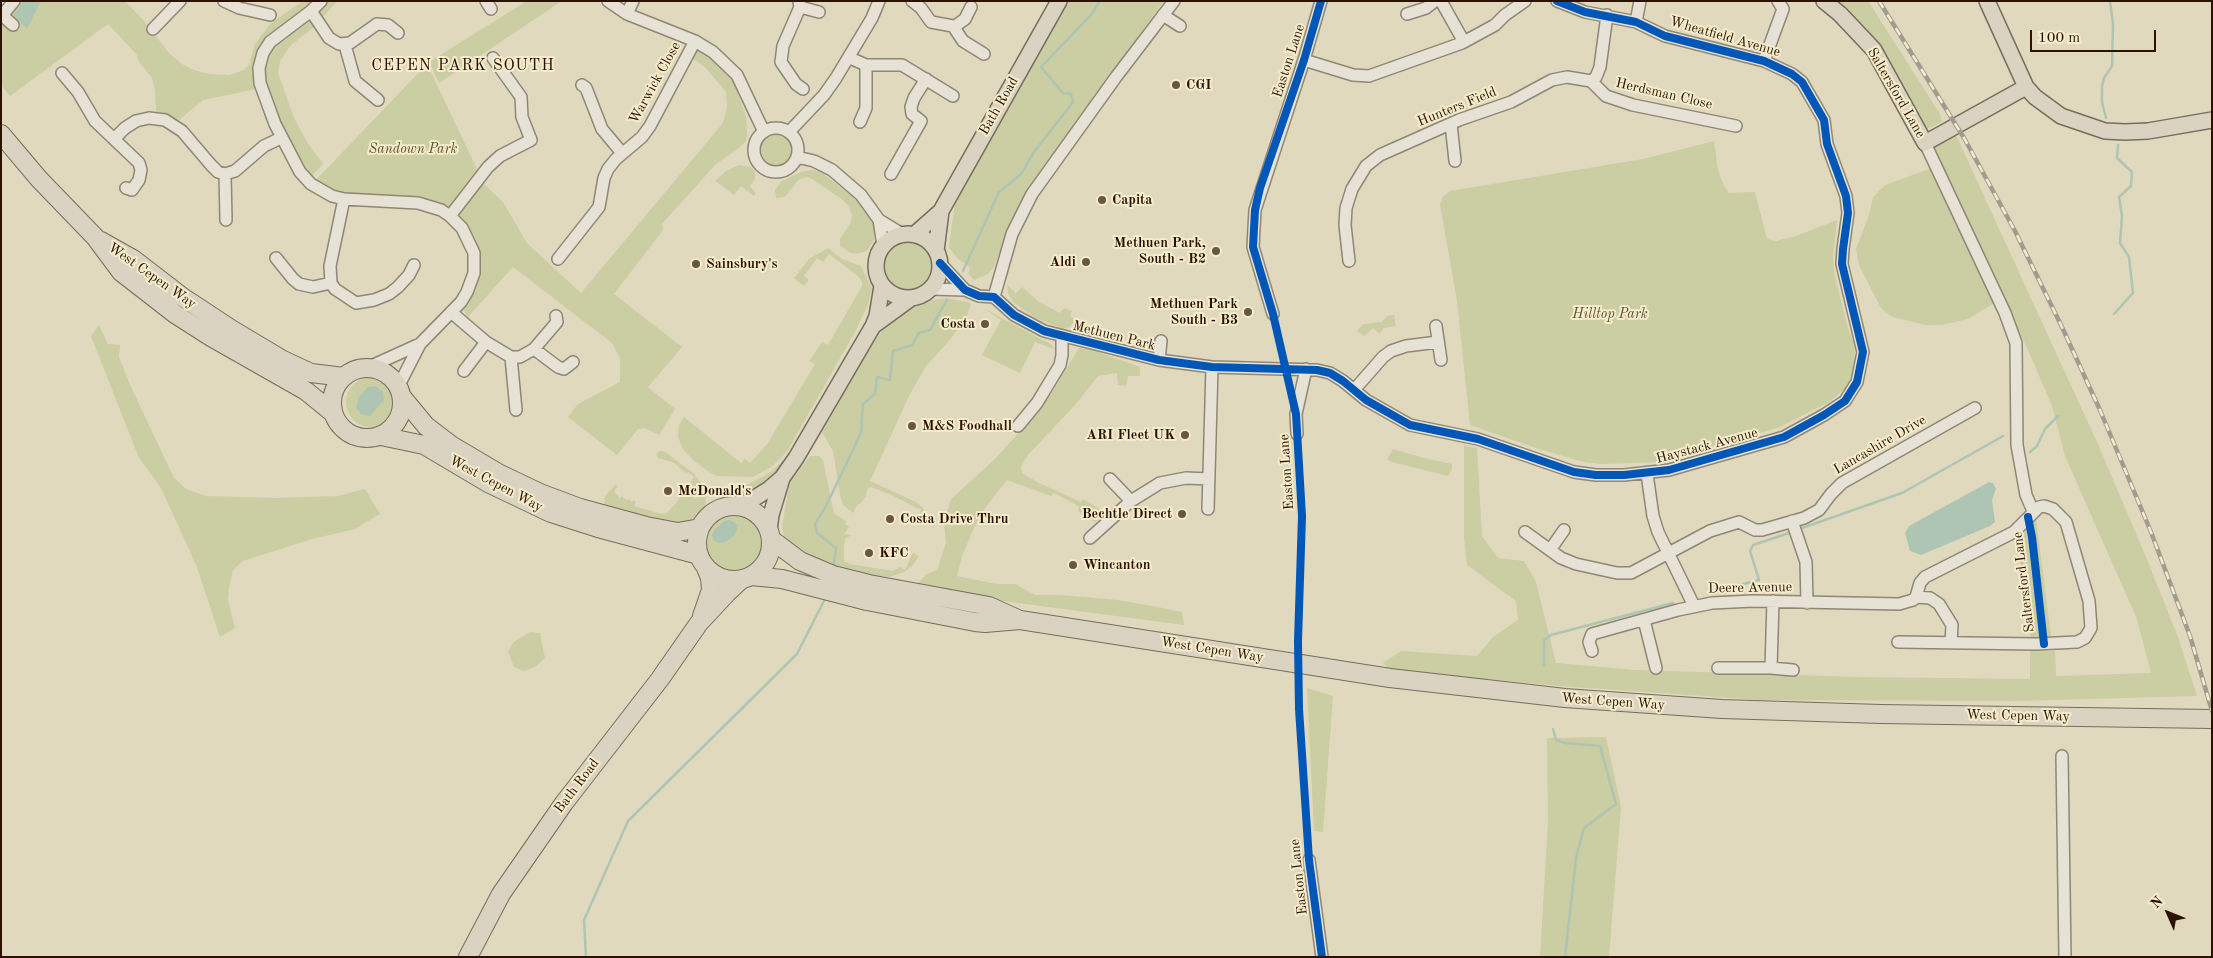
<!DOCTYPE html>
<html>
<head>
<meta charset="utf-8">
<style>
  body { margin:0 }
  #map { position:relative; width:2213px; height:958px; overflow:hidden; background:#e1d9be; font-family:"Old Standard TT",serif }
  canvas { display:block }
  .frame { position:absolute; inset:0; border:2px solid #2a1100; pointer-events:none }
  .north { position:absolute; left:2143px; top:888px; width:50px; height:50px; -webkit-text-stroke:4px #f5eccb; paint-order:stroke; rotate:314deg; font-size:14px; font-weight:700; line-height:20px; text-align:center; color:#2a1100 }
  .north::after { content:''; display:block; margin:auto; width:18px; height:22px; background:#2a1100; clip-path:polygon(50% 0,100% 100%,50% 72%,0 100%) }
  .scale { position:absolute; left:2030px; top:30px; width:126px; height:22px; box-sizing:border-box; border:2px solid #2a1100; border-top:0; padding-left:6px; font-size:15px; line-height:18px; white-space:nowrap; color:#2a1100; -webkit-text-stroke:4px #f5eccb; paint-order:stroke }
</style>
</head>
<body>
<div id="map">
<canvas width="2213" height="958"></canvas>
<div class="frame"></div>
<div class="north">N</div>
<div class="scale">100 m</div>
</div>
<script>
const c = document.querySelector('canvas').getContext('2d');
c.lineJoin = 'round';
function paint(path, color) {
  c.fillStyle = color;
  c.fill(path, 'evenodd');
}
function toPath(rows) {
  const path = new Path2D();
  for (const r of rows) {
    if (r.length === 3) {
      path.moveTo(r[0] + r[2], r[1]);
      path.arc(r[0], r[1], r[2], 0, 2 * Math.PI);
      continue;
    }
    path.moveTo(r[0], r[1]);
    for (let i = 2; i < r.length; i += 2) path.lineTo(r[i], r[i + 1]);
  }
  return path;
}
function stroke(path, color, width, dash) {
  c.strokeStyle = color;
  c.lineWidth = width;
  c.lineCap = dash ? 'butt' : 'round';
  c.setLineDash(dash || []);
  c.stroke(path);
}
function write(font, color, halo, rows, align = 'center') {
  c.font = font + ' "Old Standard TT",serif';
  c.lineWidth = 4;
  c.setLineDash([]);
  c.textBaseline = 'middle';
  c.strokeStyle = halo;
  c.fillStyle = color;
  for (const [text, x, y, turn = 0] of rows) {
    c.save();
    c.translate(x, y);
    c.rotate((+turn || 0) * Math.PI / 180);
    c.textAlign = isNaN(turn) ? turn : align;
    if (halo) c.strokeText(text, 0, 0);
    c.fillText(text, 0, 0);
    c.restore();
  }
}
paint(toPath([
  [19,1,125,1,144,21,169,53,182,64,194,70,209,74,229,75,244,70,249,65,255,44,271,23,303,1,337,1,315,26,290,46,280,61,278,73,294,118,307,142,323,164,304,184,279,145,257,89,203,100,179,120,156,111,155,90,152,78,139,62,137,55,108,24,10,96,1,85,1,24,8,26,14,31,19,26,11,15],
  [527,1,562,1,439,83,429,62],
  [1064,1,1164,1,1028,189,1009,226,994,267,988,274,974,280,968,273,970,267,958,259,949,247,955,201,968,172,997,128],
  [1832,1,1868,1,1940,114,1942,122,1925,130],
  [699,48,723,68,734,82,746,117,747,135,746,141,739,148,716,164,662,224,663,230,614,294,682,347,648,387,675,409,659,435,645,428,638,429,617,455,568,417,578,404,620,382,620,358,612,343,513,267,467,318,464,310,473,289,466,226,458,213,460,208,483,183,503,202,527,243,581,293,723,123,727,107,726,92,706,68,693,58],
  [427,64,477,169,449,206,429,199,335,193,315,181],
  [1955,133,2097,442,2146,557,2178,637,2197,696,2019,701,1760,700,1559,686,1390,670,1383,663,1401,651,1477,656,1493,637,1518,620,1516,601,1467,565,1464,537,1464,445,1477,448,1482,536,1498,558,1524,561,1536,582,1556,663,1636,670,1858,677,2030,679,2030,651,2055,651,2056,676,2151,673,2137,619,2065,456,2052,406,2029,352,1930,146],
  [777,149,16],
  [1714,141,1718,170,1723,184,1729,193,1755,192,1767,239,1776,241,1796,236,1837,220,1833,257,1834,272,1847,325,1855,347,1853,376,1847,387,1829,402,1780,427,1669,460,1667,452,1658,454,1659,462,1601,464,1584,462,1539,449,1470,425,1457,301,1440,204,1442,198,1450,191,1643,159],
  [739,165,750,167,755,172,755,179,750,186,756,194,754,196,741,186,734,195,715,181,726,171],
  [1932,168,1996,302,1968,319,1942,325,1926,325,1892,317,1881,308,1859,265,1856,249,1869,215,1873,197,1885,185],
  [811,170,818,171,825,175,866,208,872,220,874,230,874,240,867,251,856,254,851,253,840,246,840,239,851,222,852,215,849,207,843,200,812,179,807,177,799,179,785,197,776,198,775,190,782,181,801,172],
  [907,266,25],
  [828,248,842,259,861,266,872,289,868,304,856,330,788,450,781,458,771,467,753,477,717,476,712,474,694,461,683,449,678,437,679,425,684,417,741,463,745,459,750,463,768,443,815,364,809,361,822,342,828,345,862,286,862,281,858,276,829,254,823,262,817,258,804,276,809,280,804,286,794,278,809,259],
  [1007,285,1016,293,1022,287,1039,302,1060,313,1064,308,1072,311,1070,317,1075,319,1074,322,1069,327,1063,329,1035,318,1013,302,1008,293],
  [947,298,971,303,967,316,949,341,926,366,910,394,870,481,916,502,924,509,922,513,920,512,921,509,916,508,894,496,871,487,867,489,866,496,860,504,858,504,853,513,843,505,840,495,833,451,822,432,865,355,882,331,911,307,931,300],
  [983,308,1039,338,1051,344,1054,349,1035,342,1020,373,982,355,1001,320],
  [1394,315,1396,326,1384,328,1380,334,1373,328,1364,336,1357,331,1363,324,1382,322,1387,316],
  [99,325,108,344,120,345,119,357,131,387,174,478,186,489,206,496,275,498,338,496,365,489,380,514,355,529,312,539,243,561,233,570,229,587,228,601,235,628,220,637,197,567,161,488,139,458,91,336],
  [1079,348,1095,351,1140,367,1140,376,1128,376,1126,386,1118,385,1117,373,1098,376,1075,405,1027,456,1021,467,1022,473,1039,483,1081,502,1083,499,1106,513,1095,522,1078,511,1079,506,1054,493,1051,496,1007,480,985,508,973,530,962,556,957,576,996,584,1015,584,1035,595,1060,595,1118,600,1163,608,1182,612,1184,625,912,589,927,574,937,570,946,543,944,522,951,499,994,460,1026,425,1051,394],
  [371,402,25],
  [807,421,799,442,772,479,745,496,728,497,719,492,740,488,764,476,773,470,789,454],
  [1393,449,1424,458,1452,464,1452,469,1448,476,1396,463,1387,460],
  [659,451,664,451,693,473,705,488,706,502,704,508,694,521,682,526,604,507,605,496,616,484,617,487,614,492,620,498,622,496,626,500,628,499,632,502,634,500,636,502,634,506,662,514,667,513,686,491,696,499,699,494,696,491,697,489,690,483,694,477,688,472,686,473,674,463,658,458,656,454],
  [810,456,819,456,823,460,833,509,835,514,846,521,845,524,849,527,844,534,852,535,846,538,844,544,844,561,850,564,893,571,900,567,905,570,913,553,919,556,913,565,904,572,890,577,859,574,826,562,816,563,785,540,782,528,789,484],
  [736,542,31],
  [2036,518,2051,636,2031,638,2017,538,2024,533,2031,523],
  [530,632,540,633,545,658,535,667,524,671,514,667,508,651,514,642],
  [1307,688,1333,696,1323,832,1314,831],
  [1606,737,1621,807,1609,957,1540,957,1548,821,1547,738]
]), '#cbcda2');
paint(toPath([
  [23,1,41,1,27,29,14,15],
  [376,386,383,392,384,400,370,416,361,414,356,408,359,397,368,387],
  [1989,482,1993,483,1996,489,1992,500,1995,522,1990,526,1921,555,1910,551,1905,533,1909,526],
  [730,520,738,525,735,535,726,542,719,543,714,541,712,535,715,529,724,521]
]), '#afc5b3');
stroke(toPath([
  [2106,118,2102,102,2102,86,2104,78,2112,66,2113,24,2110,1],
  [963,271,999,192,1021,174,1034,152,1073,102,1071,94,1063,93,1041,67,1091,15,1100,1],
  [2114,314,2133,293,2129,257,2120,243,2122,216,2119,197,2131,186,2132,172,2117,158,2118,145],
  [2030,452,2037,446,2045,429,2058,416],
  [1802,528,1902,493,2003,436],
  [834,564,836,548,817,533,815,524,826,506,861,433,863,404,875,394,877,377,890,380,893,351,912,345,919,333,930,330,947,300],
  [1712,592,1759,580,1750,551,1753,545,1789,533],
  [1544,665,1544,640,1551,635,1673,603],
  [1553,729,1556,740,1565,743,1600,746,1616,804,1584,828,1576,858,1565,957],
  [586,957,584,920,628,821,797,654,824,601]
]), '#afc5b3', 2.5);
const minor = toPath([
  [224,1,239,8,270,15],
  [321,1,311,11,270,42,263,53,259,68,260,83,275,124,300,172,311,184,332,196,344,199,418,203,441,210,450,216,462,228,474,253,474,273,467,292,461,302,420,344,398,387],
  [486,1,491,9],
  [608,1,627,14,695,41,713,52,737,75,764,132],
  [799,1,800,7,783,46,781,62,796,84,803,89],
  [912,1,921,8,931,22,953,26,963,41,984,54],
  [1441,1,1464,42],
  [800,7,819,12],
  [311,11,329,38,339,44,350,43,377,24,388,25,398,33],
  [627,14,633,1],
  [1407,14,1426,8,1435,1],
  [1163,15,1180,26],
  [3,16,13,25],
  [1,17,14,1],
  [1636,22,1640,1],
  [954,27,965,19,971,7],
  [153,29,180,1],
  [345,45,355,81,378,100],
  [850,58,866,65,902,65,953,96],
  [1304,60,1353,75,1369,76,1462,43,1495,25,1505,15,1525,1],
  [1764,61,1783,9,1778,1],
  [62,73,78,92,95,121,139,163,141,170,139,180,132,190,126,188],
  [1591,81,1606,96,1633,105,1736,126],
  [582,85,586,88,602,129,622,153],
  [860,122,866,108,866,65],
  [1451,124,1455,161],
  [776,150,22],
  [789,132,824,95,836,78,872,18,879,1],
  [114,139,125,128,136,121,149,118,165,120,182,131,211,165,218,172,225,174,235,171,264,146,281,138],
  [1925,143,2005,313,2016,343,2017,445,2026,495,2033,511],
  [797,157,814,161,832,170,861,195,879,220,883,246],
  [225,174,226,220],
  [891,174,921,121,912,114,911,107,914,98,926,79],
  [344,199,330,266,331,283,335,289,356,303,374,300,389,294,398,287,409,275,414,265],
  [450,216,488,167,500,156,531,140,522,117,521,97,493,58],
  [879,220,902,234],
  [276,258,293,279,299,284,313,287,331,283],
  [558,259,599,207,604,178,608,169,616,159,642,137,650,126,695,41],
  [1349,261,1345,225,1346,208,1352,189,1366,166,1380,155,1459,120,1511,102,1552,80,1567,77,1591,81,1596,77,1600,67,1607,15],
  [940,263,965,290,979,296,994,297,1014,315,1044,331,1159,360,1212,367,1317,370,1330,373,1343,381,1366,400,1410,425,1478,439,1574,472,1596,475,1624,475,1669,470,1784,437,1824,415,1845,401,1857,382,1863,352,1842,264,1843,249,1848,213,1846,196,1827,144,1824,120,1802,82,1792,74,1764,61,1665,36,1636,22,1585,12,1557,1],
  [930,289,965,290],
  [994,297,1012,234,1032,194,1116,77,1174,1],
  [451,312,486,342,511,357,520,357,534,349,557,322,556,316],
  [1273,314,1253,247,1255,210,1304,60,1321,1],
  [1436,326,1441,360],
  [534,349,558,367,564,369,573,362],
  [511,357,516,410],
  [1159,360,1161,341],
  [367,368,420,344],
  [464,371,486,342],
  [1354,390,1383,357,1391,351,1406,346,1438,342],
  [1018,426,1037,403,1060,365,1062,355,1062,336],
  [1297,434,1296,414,1306,369],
  [1647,474,1653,516,1658,532,1694,606],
  [1110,479,1131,501],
  [1208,509,1212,367],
  [1792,521,1806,562,1807,603],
  [1525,532,1561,558,1576,564,1617,573,1631,573,1710,531,1739,522,1755,530,1762,530,1804,518,1819,510,1831,494,1842,483,1975,408],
  [1090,538,1131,501,1160,483,1186,478,1209,479],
  [1550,550,1564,530],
  [1916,597,1930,598,1939,604,1952,625,1951,643],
  [1644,620,1656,668],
  [1592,651,1589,642,1592,634,1678,610,1712,603,1753,601,1899,604,1913,600,1916,597,1920,583,1925,577,2014,532,2039,507,2044,506,2053,509,2066,522,2089,601,2091,628,2085,638,2077,642,2036,644,1898,642],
  [1718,668,1771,668,1773,601],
  [1771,668,1793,670],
  [2062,756,2065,957],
  [1309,860,1322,957]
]);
const major = toPath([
  [1824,1,1840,14,1874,50,1925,143,2026,87],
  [1987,1,2026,87,2035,97,2061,116,2105,131,2125,132,2148,131,2212,120],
  [908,266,32],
  [915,234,941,211,1059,1],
  [936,251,941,211],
  [873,326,910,299],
  [735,505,747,503,769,489,782,478,796,458,873,326,877,316,882,286],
  [769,530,771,515,782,478]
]);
const highway = toPath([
  [1,134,39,179,95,237,121,272,175,314,211,337,306,391,333,413],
  [101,241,133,259,181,296,231,329,283,360,311,373,344,377],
  [367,403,35],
  [402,397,426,426,451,445,500,474,540,493,580,508,646,526,678,532,700,528],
  [381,436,424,445,488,483,551,513,598,528,699,555],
  [734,543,37],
  [772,540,800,561,833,575,869,584,989,606,1020,620],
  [751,576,782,579,867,601,975,622,985,623,1020,620,1390,678,1565,698,1722,709,1881,714,2212,719],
  [702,616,711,590,710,578,706,568],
  [468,957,501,894,564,803,660,679,699,623,727,593,742,579]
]);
stroke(minor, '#8f8776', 14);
stroke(major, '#756d5d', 18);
stroke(highway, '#756d5d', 20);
stroke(minor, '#e6e2d5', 11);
stroke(major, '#dad3c1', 15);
stroke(highway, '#dad3c1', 18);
const rail = toPath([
  [1879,1,1964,138,2015,231,2061,325,2100,410,2151,532,2190,636,2212,711]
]);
stroke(rail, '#a19c90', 4.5);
stroke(rail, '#f5eccb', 2.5, [8]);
stroke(toPath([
  [1321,1,1304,60,1260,188,1255,210,1253,247,1273,314,1296,414,1302,516,1298,641,1299,709,1309,860,1322,957],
  [940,263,965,290,979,296,994,297,1014,315,1044,331,1159,360,1212,367,1317,370,1330,373,1343,381,1366,400,1410,425,1478,439,1574,472,1596,475,1624,475,1669,470,1784,437,1824,415,1845,401,1857,382,1863,352,1842,264,1843,249,1848,213,1846,196,1827,144,1824,120,1802,82,1792,74,1764,61,1665,36,1636,22,1585,12,1557,1],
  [2028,517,2032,537,2044,644]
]), '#0057b8', 8);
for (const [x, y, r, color] of [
  [1176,85,5,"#6a5742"],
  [1102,200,5,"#6a5742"],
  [1216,251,5,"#6a5742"],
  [1086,262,5,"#6a5742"],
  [696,264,5,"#6a5742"],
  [1248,312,5,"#6a5742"],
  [985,324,5,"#6a5742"],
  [912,426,5,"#6a5742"],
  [1185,435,5,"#6a5742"],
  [668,491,5,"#6a5742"],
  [1182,514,5,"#6a5742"],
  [890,519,5,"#6a5742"],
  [869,553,5,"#6a5742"],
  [1073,565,5,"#6a5742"]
]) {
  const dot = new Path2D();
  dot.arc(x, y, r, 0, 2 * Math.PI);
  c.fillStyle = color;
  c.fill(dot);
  stroke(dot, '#f5eccb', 2);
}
write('14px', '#2a1100', '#f5eccb', [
  ["Wheatfield Avenue",1725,37,16],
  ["Easton Lane",1289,61,-72],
  ["Warwick Close",655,83,-61],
  ["Saltersford Lane",1896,93,60],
  ["Herdsman Close",1664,94,13],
  ["Bath Road",999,106,-60],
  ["Hunters Field",1457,107,-22],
  ["West Cepen Way",152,276,35],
  ["Methuen Park",1114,336,14],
  ["Lancashire Drive",1880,445,-30],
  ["Haystack Avenue",1707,446,-15],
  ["Easton Lane",1287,472,-94],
  ["West Cepen Way",496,484,28],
  ["Saltersford Lane",2024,582,-97],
  ["Deere Avenue",1750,588,-1],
  ["West Cepen Way",1212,650,9],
  ["West Cepen Way",1613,702,4],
  ["West Cepen Way",2018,716,1],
  ["Bath Road",577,786,-53],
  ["Easton Lane",1299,877,-96]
]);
write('bold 14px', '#2a1100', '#f5eccb', [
  ["CGI",1186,85],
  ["Capita",1112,200],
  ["Methuen Park,",1206,243,"right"],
  ["South - B2",1206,259,"right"],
  ["Aldi",1076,262,"right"],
  ["Sainsbury's",706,264],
  ["Methuen Park",1238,304,"right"],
  ["South - B3",1238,320,"right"],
  ["Costa",975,324,"right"],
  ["M&S Foodhall",922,426],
  ["ARI Fleet UK",1175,435,"right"],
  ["McDonald's",678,491],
  ["Bechtle Direct",1172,514,"right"],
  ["Costa Drive Thru",900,519],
  ["KFC",879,553],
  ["Wincanton",1083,565]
], 'left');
write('italic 14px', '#5c4f31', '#f5eccb', [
  ["Sandown Park",413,149],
  ["Hilltop Park",1610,314]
]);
c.letterSpacing = '1px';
write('16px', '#2a1100', '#f5eccb', [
  ["CEPEN PARK SOUTH",463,66]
]);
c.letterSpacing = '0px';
</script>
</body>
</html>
